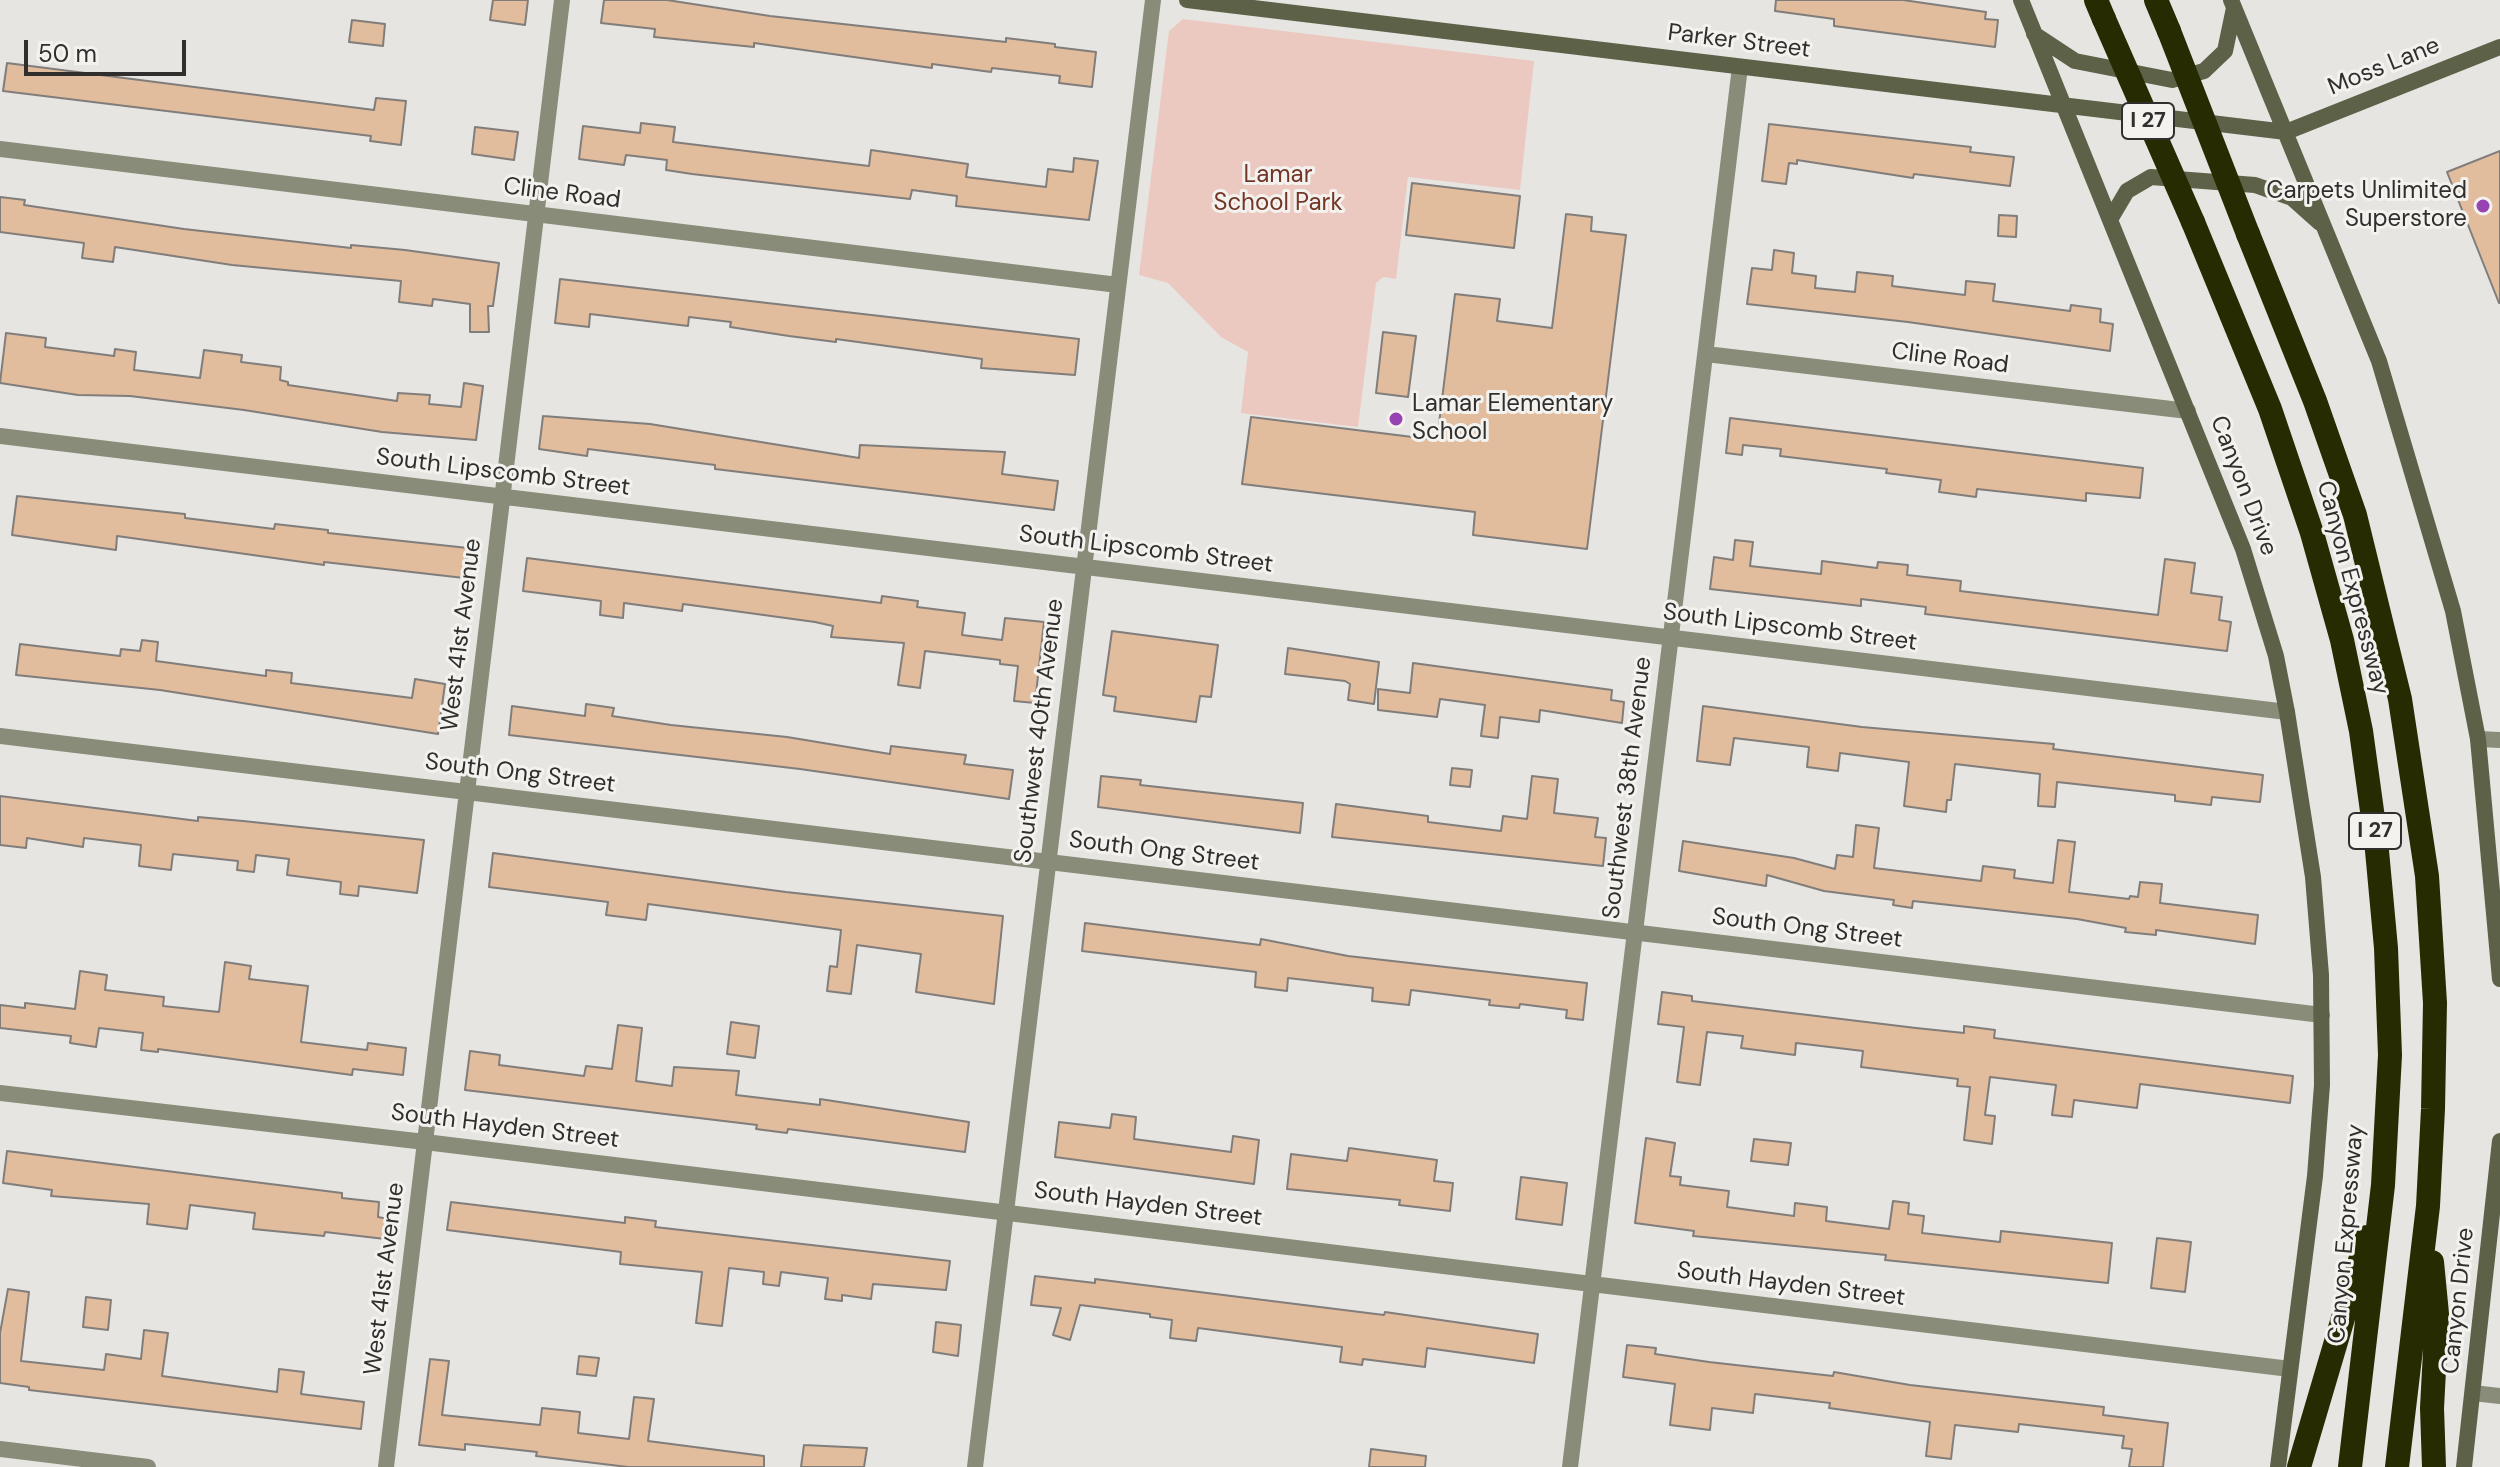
<!DOCTYPE html>
<html>
<head>
<meta charset="utf-8">
<style>
  body { margin:0 }
  #map { position:relative; width:2500px; height:1467px; overflow:hidden; background:#e6e5e1; font-family:"DM Sans",sans-serif }
  canvas { display:block }
  .scale { position:absolute; left:24px; top:40px; width:162px; height:36px; box-sizing:border-box; border:4px solid #302f2e; border-top:0; padding-left:10px; font-size:24px; line-height:28px; white-space:nowrap; color:#302f2e; -webkit-text-stroke:6px #f4f2ee; paint-order:stroke }
</style>
</head>
<body>
<div id="map">
<canvas width="2500" height="1467"></canvas>
<div class="scale">50 m</div>
</div>
<script>
const c = document.querySelector('canvas').getContext('2d');
c.lineJoin = 'round';
function paint(path, color) {
  c.fillStyle = color;
  c.fill(path, 'evenodd');
}
function toPath(rows) {
  const path = new Path2D();
  for (const r of rows) {
    path.moveTo(r[0], r[1]);
    for (let i = 2; i < r.length; i += 2) path.lineTo(r[i], r[i + 1]);
  }
  return path;
}
function stroke(path, color, width, dash) {
  c.strokeStyle = color;
  c.lineWidth = width;
  c.lineCap = dash ? 'butt' : 'round';
  c.setLineDash(dash || []);
  c.stroke(path);
}
function write(font, color, halo, rows, align = 'center') {
  c.font = font + ' "DM Sans",sans-serif';
  c.lineWidth = 6;
  c.setLineDash([]);
  c.textBaseline = 'middle';
  c.strokeStyle = halo;
  c.fillStyle = color;
  for (const [text, x, y, turn = 0] of rows) {
    c.save();
    c.translate(x, y);
    c.rotate((+turn || 0) * Math.PI / 180);
    c.textAlign = isNaN(turn) ? turn : align;
    if (halo) c.strokeText(text, 0, 0);
    c.fillText(text, 0, 0);
    c.restore();
  }
}
paint(toPath([
  [1183,19,1534,61,1520,190,1408,177,1396,279,1383,277,1376,283,1358,427,1241,413,1248,352,1221,337,1168,283,1139,275,1169,31]
]), '#ecc9c0');
const building = toPath([
  [493,0,528,0,525,25,490,20,493,0],
  [604,0,667,0,770,16,1006,42,1006,38,1055,44,1055,47,1096,52,1092,87,1059,83,1060,76,992,68,991,72,932,64,932,68,754,43,754,47,654,37,655,29,601,23,604,0],
  [1776,0,1903,0,1986,12,1985,19,1998,20,1995,47,1834,26,1834,19,1775,11,1776,0],
  [352,20,385,24,383,46,349,42,352,20],
  [7,63,374,110,376,98,406,101,401,145,370,141,371,136,3,91,7,63],
  [641,123,675,127,673,142,869,166,871,150,968,164,966,177,1046,187,1048,169,1073,172,1074,158,1098,161,1089,220,956,206,957,196,912,190,910,199,692,174,666,170,667,160,626,155,624,165,579,159,583,126,640,133,641,123],
  [1769,124,1971,147,1970,152,2014,157,2010,186,1914,174,1913,178,1797,160,1797,164,1789,163,1786,184,1762,181,1769,124],
  [475,127,518,132,514,160,472,154,475,127],
  [2500,151,2500,303,2499,303,2447,172,2500,151],
  [1412,183,1520,196,1514,248,1406,235,1412,183],
  [0,197,25,200,24,205,184,229,351,248,351,245,405,250,499,263,493,306,488,306,489,332,470,332,470,304,433,299,432,306,399,302,401,281,232,265,115,247,113,262,82,258,84,243,0,232,0,197],
  [1566,214,1592,217,1591,231,1626,235,1587,549,1473,535,1475,512,1242,484,1251,417,1437,440,1455,294,1500,299,1497,321,1552,328,1566,214],
  [1999,215,2017,216,2016,237,1998,236,1999,215],
  [1774,250,1794,253,1792,273,1816,276,1815,288,1855,292,1857,272,1893,276,1892,286,1965,295,1966,281,1995,284,1993,301,2070,311,2071,305,2101,309,2100,322,2113,324,2110,351,1908,322,1747,304,1752,268,1772,270,1774,250],
  [560,279,1079,339,1075,375,981,368,982,359,836,339,836,342,789,336,730,327,731,322,689,317,688,326,590,314,589,327,555,323,560,279],
  [1383,332,1416,336,1408,397,1376,393,1383,332],
  [6,333,46,338,45,347,114,356,115,349,136,352,134,370,200,378,204,350,242,355,241,362,281,367,280,380,288,382,288,385,397,401,398,393,430,395,429,404,461,407,464,383,483,386,476,440,382,432,244,410,130,396,78,395,0,383,6,333],
  [543,416,650,424,859,458,860,445,1005,452,1002,474,1058,481,1054,510,715,469,715,465,588,449,587,456,539,449,543,416],
  [1730,418,2143,468,2140,498,2086,493,2086,501,1977,489,1976,497,1939,492,1941,480,1886,473,1887,469,1780,456,1781,449,1743,445,1742,455,1726,453,1730,418],
  [17,496,185,514,185,518,274,529,275,524,328,530,328,533,468,548,464,578,324,562,324,565,117,536,116,550,12,535,17,496],
  [1735,540,1753,542,1750,566,1821,574,1822,561,1877,568,1878,562,1908,565,1907,575,1961,581,1960,591,2158,615,2165,559,2195,563,2191,593,2222,597,2219,620,2231,622,2227,651,1925,614,1926,607,1861,599,1861,606,1710,589,1714,557,1733,560,1735,540],
  [527,558,881,603,882,596,918,601,917,607,965,613,962,635,1002,640,1005,618,1044,622,1035,703,1014,701,1018,666,1000,664,1000,660,925,651,920,688,898,685,904,643,831,637,833,626,815,622,683,604,682,611,624,603,623,618,600,615,601,601,523,591,527,558],
  [1112,631,1218,645,1211,697,1200,696,1196,722,1114,711,1116,697,1103,695,1112,631],
  [142,640,158,642,156,661,266,676,266,670,292,673,291,683,412,698,415,679,445,684,438,734,160,690,16,675,20,644,120,656,121,649,140,651,142,640],
  [1288,648,1379,662,1374,704,1348,700,1350,684,1345,681,1285,674,1288,648],
  [1413,663,1612,690,1611,700,1624,702,1622,723,1540,710,1539,722,1500,717,1498,738,1481,736,1485,705,1440,699,1437,717,1378,710,1378,689,1410,693,1413,663],
  [586,704,614,708,612,716,671,725,787,737,890,754,891,746,966,755,964,764,1013,770,1009,799,800,769,509,735,512,706,585,716,586,704],
  [1703,706,1862,727,2054,744,2053,749,2263,775,2260,802,2212,797,2211,805,2175,801,2175,795,2057,782,2055,807,2038,806,2040,774,1955,764,1951,800,1947,800,1946,812,1904,806,1909,762,1840,753,1838,771,1807,767,1809,747,1734,738,1730,765,1697,761,1703,706],
  [1452,768,1472,770,1470,787,1450,785,1452,768],
  [1101,776,1141,780,1140,785,1303,803,1300,833,1098,807,1101,776],
  [1532,776,1558,779,1554,813,1598,818,1595,837,1606,838,1603,866,1332,837,1336,804,1428,816,1428,822,1501,831,1503,816,1527,819,1532,776],
  [0,796,198,821,198,817,243,821,424,840,417,893,359,886,358,896,340,894,341,882,287,875,289,859,256,855,254,872,237,870,238,861,173,854,171,870,139,866,141,845,84,838,83,847,27,838,26,848,0,845,0,796],
  [1856,825,1879,828,1874,868,1981,881,1983,866,2015,870,2014,878,2053,883,2058,840,2075,842,2069,892,2129,899,2130,896,2138,897,2140,882,2162,884,2160,903,2258,915,2255,944,2156,930,2156,935,2125,932,2126,928,2077,919,1913,901,1912,908,1893,905,1894,900,1824,891,1767,875,1766,886,1679,871,1683,841,1794,858,1835,869,1837,855,1853,857,1856,825],
  [493,853,786,892,1003,916,994,1004,916,992,921,954,857,945,851,994,827,991,830,966,837,967,841,930,648,904,646,920,606,915,608,902,489,887,493,853],
  [1085,923,1260,945,1261,939,1348,956,1587,983,1583,1020,1566,1018,1567,1010,1520,1004,1519,1008,1489,1005,1490,1000,1411,990,1409,1005,1372,1001,1373,988,1288,978,1287,991,1255,987,1256,972,1082,951,1085,923],
  [225,962,251,966,249,979,308,986,301,1042,367,1050,368,1043,406,1048,403,1075,353,1069,352,1075,158,1049,158,1052,141,1050,143,1033,99,1028,96,1047,70,1043,71,1036,0,1028,0,1005,25,1008,25,1003,75,1009,80,971,107,975,105,990,164,997,163,1006,219,1012,225,962],
  [1662,992,1692,996,1692,1001,1916,1028,1964,1033,1964,1026,1995,1030,1994,1038,2293,1076,2290,1103,2140,1084,2137,1108,2074,1100,2072,1117,2052,1115,2056,1085,1990,1077,1985,1115,1995,1116,1992,1144,1964,1140,1970,1087,1957,1086,1958,1079,1861,1067,1863,1051,1796,1043,1795,1055,1741,1048,1743,1036,1707,1032,1700,1085,1677,1082,1684,1027,1658,1024,1662,992],
  [731,1022,759,1026,755,1058,727,1054,731,1022],
  [618,1025,642,1028,636,1081,672,1086,674,1067,739,1071,736,1095,820,1105,820,1099,969,1122,965,1152,788,1129,787,1133,756,1129,757,1125,465,1090,470,1051,500,1055,499,1065,584,1076,586,1066,612,1069,618,1025],
  [1112,1114,1136,1117,1134,1139,1231,1152,1233,1136,1259,1140,1254,1184,1055,1157,1059,1122,1110,1128,1112,1114],
  [1646,1138,1675,1143,1670,1176,1681,1177,1680,1185,1729,1191,1727,1207,1794,1216,1795,1203,1827,1207,1826,1221,1889,1229,1893,1201,1909,1203,1908,1214,1924,1216,1922,1233,2000,1242,2001,1231,2112,1243,2108,1283,1885,1260,1886,1255,1693,1236,1694,1231,1635,1223,1646,1138],
  [1754,1139,1791,1143,1788,1165,1751,1161,1754,1139],
  [1349,1148,1437,1160,1434,1181,1453,1183,1450,1211,1399,1205,1400,1200,1287,1189,1291,1154,1347,1161,1349,1148],
  [7,1151,342,1193,342,1198,379,1202,378,1217,388,1219,385,1239,325,1232,324,1236,253,1229,255,1213,190,1205,187,1229,147,1224,149,1204,51,1196,52,1190,3,1183,7,1151],
  [1521,1177,1567,1183,1562,1225,1516,1219,1521,1177],
  [451,1202,625,1223,625,1217,656,1221,655,1227,950,1261,946,1290,873,1284,871,1299,842,1295,842,1301,825,1299,828,1278,781,1272,779,1286,763,1284,764,1272,729,1268,722,1326,696,1323,702,1272,620,1264,621,1252,447,1230,451,1202],
  [2157,1238,2191,1242,2185,1292,2151,1288,2157,1238],
  [1035,1276,1095,1283,1095,1279,1384,1315,1385,1312,1538,1334,1534,1363,1427,1348,1425,1367,1363,1359,1362,1365,1340,1362,1342,1347,1198,1328,1196,1341,1170,1338,1172,1320,1150,1317,1150,1314,1080,1305,1070,1340,1053,1335,1061,1308,1031,1305,1035,1276],
  [8,1289,29,1292,21,1361,104,1370,106,1354,141,1359,144,1330,168,1333,162,1376,277,1392,279,1369,304,1372,301,1394,364,1402,361,1429,29,1390,29,1387,0,1383,0,1333,8,1289],
  [86,1297,111,1300,108,1330,83,1327,86,1297],
  [936,1322,961,1325,958,1356,933,1352,936,1322],
  [1627,1345,1656,1348,1655,1354,1709,1362,1833,1376,1834,1372,1910,1385,2104,1407,2103,1415,2168,1423,2163,1467,2129,1467,2132,1449,2122,1448,2124,1436,2019,1424,2018,1432,1955,1425,1951,1459,1926,1456,1930,1422,1829,1408,1830,1403,1755,1394,1753,1413,1712,1408,1710,1430,1670,1425,1675,1384,1623,1377,1627,1345],
  [579,1356,599,1358,596,1376,577,1374,579,1356],
  [430,1359,449,1361,442,1415,540,1425,542,1408,580,1412,578,1433,629,1439,634,1397,654,1399,648,1441,764,1456,764,1467,628,1467,536,1456,537,1452,465,1444,465,1450,419,1445,430,1359],
  [804,1445,867,1448,864,1467,801,1467,804,1445],
  [1371,1449,1426,1456,1425,1467,1369,1467,1371,1449]
]);
paint(building, '#e1bc9d');
stroke(building, '#807d7b', 2);
stroke(toPath([
  [0,149,1118,285],
  [1706,354,2188,411],
  [0,436,2287,712],
  [0,736,2322,1015],
  [0,1093,425,1142,2290,1369],
  [2473,1393,2500,1396],
  [0,1449,148,1467],
  [386,1467,562,0],
  [975,1467,1153,0],
  [1570,1467,1740,67]
]), '#898c79', 16);
stroke(toPath([
  [2478,739,2500,740]
]), '#898c79', 16);
stroke(toPath([
  [1187,0,2286,132,2500,47],
  [2021,0,2243,549,2276,656,2287,712,2313,877,2321,975,2322,1085,2315,1176,2278,1467],
  [2231,0,2379,361,2453,611,2478,739,2500,979],
  [2034,34,2075,61,2172,80,2204,71,2225,51,2234,8],
  [2111,218,2127,191,2151,177,2255,185,2292,198,2320,223],
  [2464,1467,2500,1141]
]), '#5d6147', 16);
stroke(toPath([
  [2096,0,2104,19],
  [2156,0,2169,31],
  [2193,222,2270,409,2312,533,2342,640,2361,731,2376,840,2386,948,2390,1055,2383,1185,2350,1467],
  [2248,234,2315,401,2355,515,2400,699,2427,876,2435,1003,2433,1109,2428,1206,2397,1467],
  [2432,1262,2437,1314,2432,1408,2434,1467],
  [2299,1467,2367,1237]
]), '#272b02', 24);
stroke(toPath([
  [2104,19,2193,222],
  [2169,31,2248,234]
]), '#272b02', 24);
for (const [x, y, r, color] of [
  [2483,206,8,"#9743b1"],
  [1396,419,8,"#9743b1"]
]) {
  const dot = new Path2D();
  dot.arc(x, y, r, 0, 2 * Math.PI);
  c.fillStyle = color;
  c.fill(dot);
  stroke(dot, '#f4f2ee', 3);
}
for (const [x, y, w] of [
  [2148,121,52],
  [2375,831,52]
]) {
  const box = new Path2D();
  box.roundRect(x - w / 2, y - 18, w, 36, 6);
  c.fillStyle = '#f4f2ee';
  c.fill(box);
  stroke(box, '#302f2e', 2);
}
write('bold 22px', '#302f2e', null, [
  ["I 27",2148,121],
  ["I 27",2375,831]
]);
write('24px', '#302f2e', '#f4f2ee', [
  ["Parker Street",1739,42,7],
  ["Moss Lane",2384,67,-22],
  ["Cline Road",562,194,7],
  ["Cline Road",1950,359,7],
  ["South Lipscomb Street",503,473,7],
  ["Canyon Drive",2243,486,69],
  ["South Lipscomb Street",1146,550,7],
  ["Canyon Expressway",2352,588,75],
  ["South Lipscomb Street",1790,628,7],
  ["West 41st Avenue",462,635,-83],
  ["Southwest 40th Avenue",1040,731,-83],
  ["South Ong Street",520,774,7],
  ["Southwest 38th Avenue",1628,788,-83],
  ["South Ong Street",1164,852,7],
  ["South Ong Street",1807,929,7],
  ["South Hayden Street",505,1127,7],
  ["South Hayden Street",1148,1205,7],
  ["Canyon Expressway",2347,1234,-85],
  ["West 41st Avenue",385,1279,-83],
  ["South Hayden Street",1791,1285,7],
  ["Canyon Drive",2459,1301,-84]
]);
write('24px', '#733626', '#f4f2ee', [
  ["Lamar",1278,176],
  ["School Park",1278,204]
]);
write('24px', '#302f2e', '#f4f2ee', [
  ["Carpets Unlimited",2467,192],
  ["Superstore",2467,220],
  ["Lamar Elementary",1412,405,"left"],
  ["School",1412,433,"left"]
], 'right');
</script>
</body>
</html>
